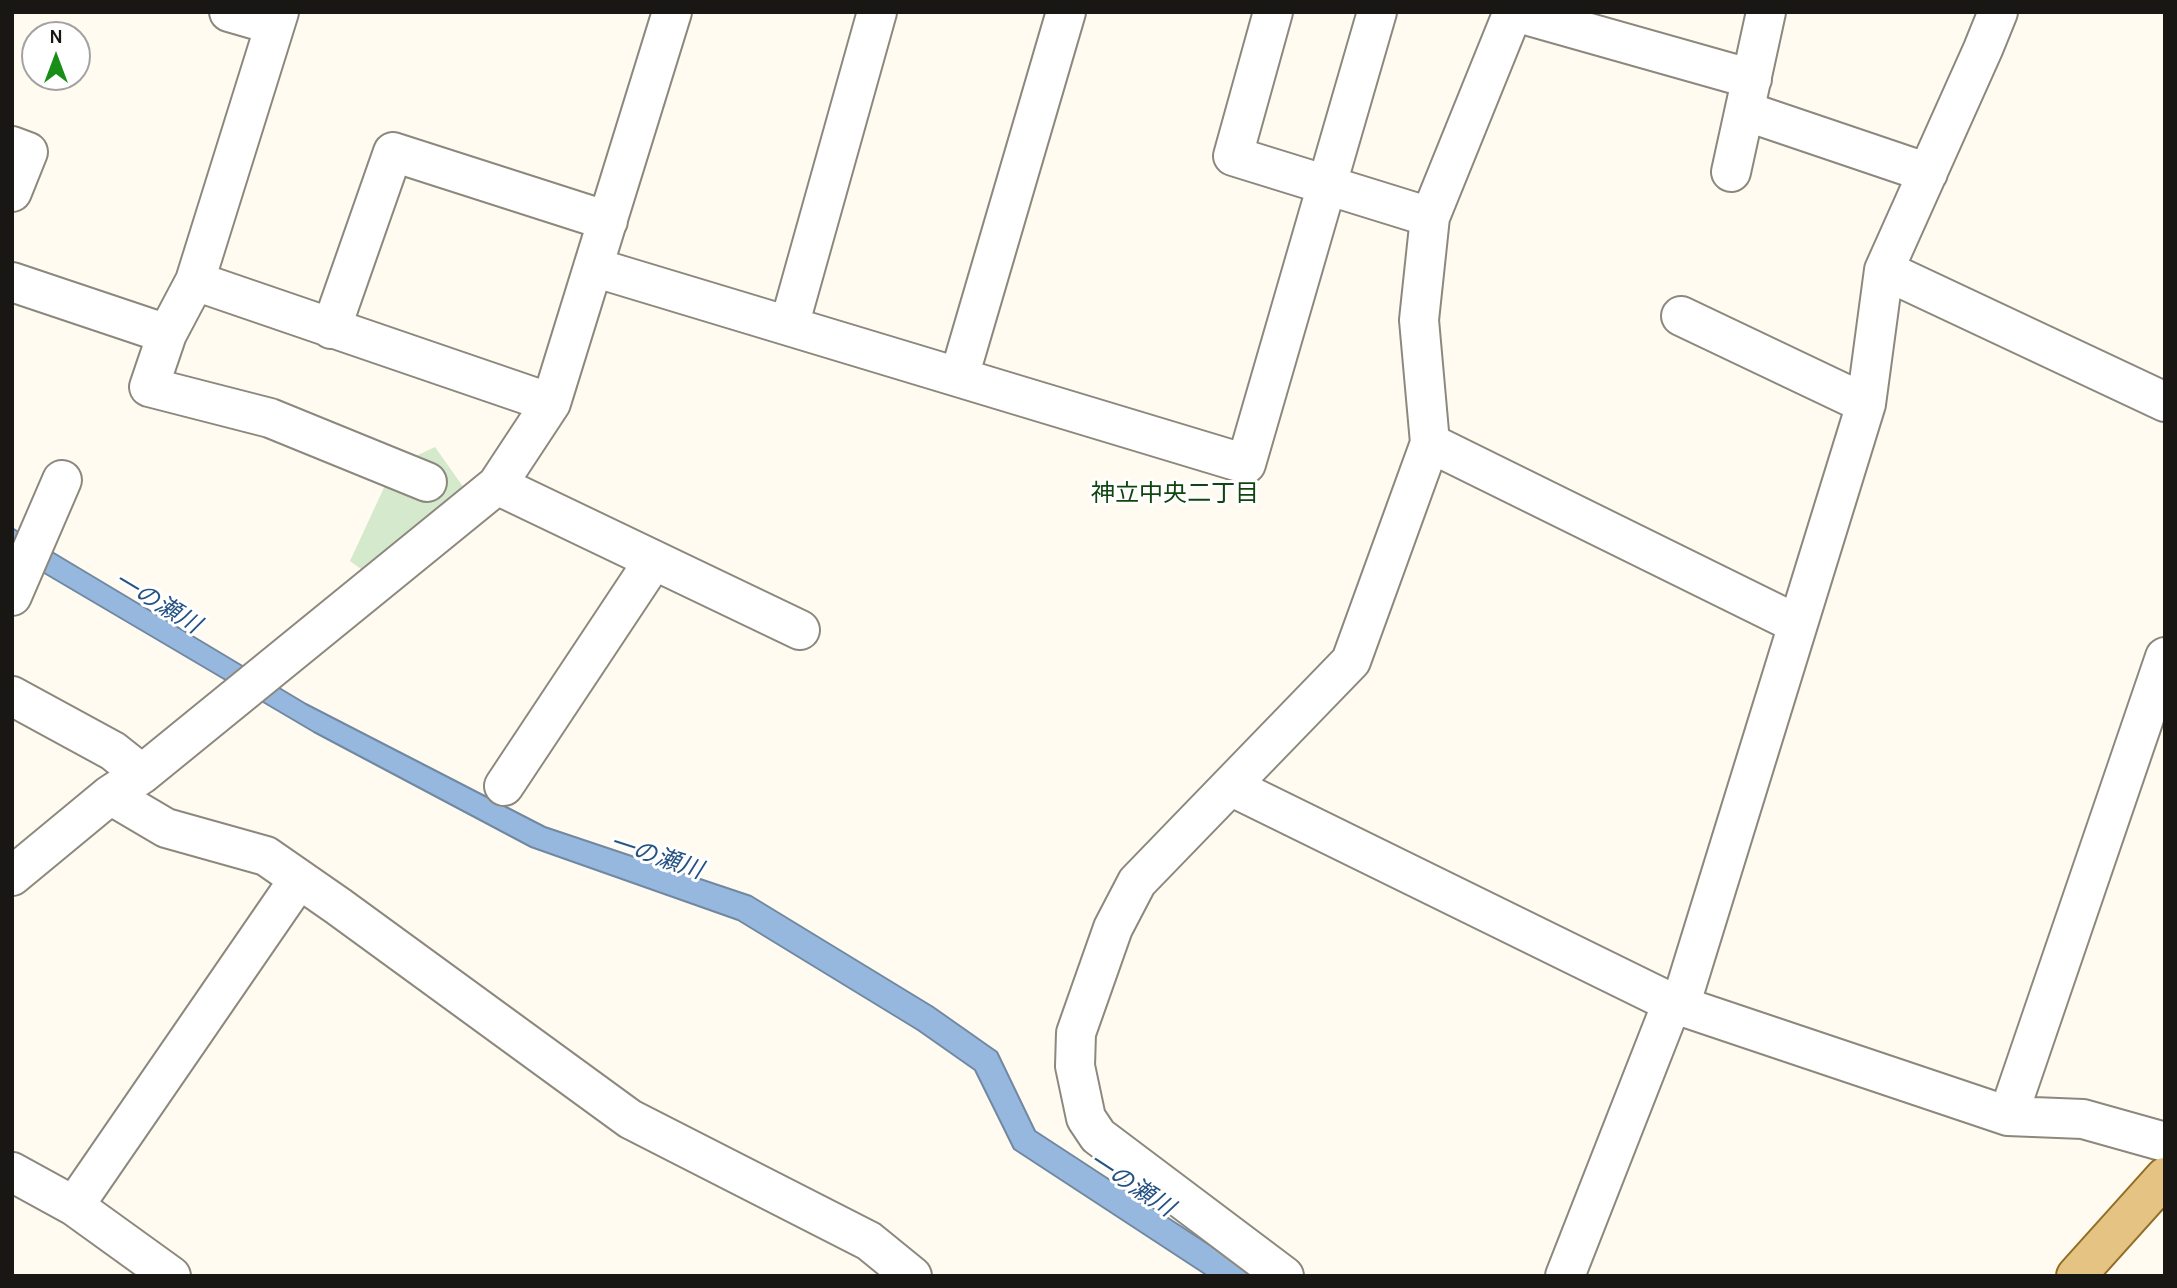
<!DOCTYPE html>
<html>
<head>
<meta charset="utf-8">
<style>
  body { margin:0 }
  #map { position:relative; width:2177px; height:1288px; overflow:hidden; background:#fffbf1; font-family:Karla,sans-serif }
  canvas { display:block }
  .frame { position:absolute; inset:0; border:14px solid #191713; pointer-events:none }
  .north { position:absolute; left:21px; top:21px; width:70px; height:70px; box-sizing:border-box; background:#fff; border:2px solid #a3a2a1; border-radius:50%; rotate:0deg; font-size:19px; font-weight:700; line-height:28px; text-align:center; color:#191713 }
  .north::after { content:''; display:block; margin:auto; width:24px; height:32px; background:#188e17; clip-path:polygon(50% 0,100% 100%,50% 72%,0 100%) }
</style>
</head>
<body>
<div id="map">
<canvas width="2177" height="1288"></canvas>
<div class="frame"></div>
<div class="north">N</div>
</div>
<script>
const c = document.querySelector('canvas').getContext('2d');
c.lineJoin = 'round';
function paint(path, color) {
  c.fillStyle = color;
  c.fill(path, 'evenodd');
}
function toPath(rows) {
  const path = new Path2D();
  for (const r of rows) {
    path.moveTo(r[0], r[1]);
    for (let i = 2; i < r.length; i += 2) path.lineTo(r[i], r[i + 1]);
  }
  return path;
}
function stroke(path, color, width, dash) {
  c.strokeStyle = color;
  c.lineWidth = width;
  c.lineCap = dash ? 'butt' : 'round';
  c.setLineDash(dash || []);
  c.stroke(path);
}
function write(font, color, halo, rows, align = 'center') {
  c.font = font + ' Karla,"Noto Sans JP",sans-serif';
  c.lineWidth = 6;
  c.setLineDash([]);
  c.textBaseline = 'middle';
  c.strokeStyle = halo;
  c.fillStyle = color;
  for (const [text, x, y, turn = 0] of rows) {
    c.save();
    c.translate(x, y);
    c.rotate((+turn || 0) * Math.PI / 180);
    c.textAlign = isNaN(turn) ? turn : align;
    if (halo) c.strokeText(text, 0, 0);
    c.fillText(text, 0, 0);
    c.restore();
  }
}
paint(toPath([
  [435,447,464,488,373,578,350,561,394,466]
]), '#d5e9cd');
const water = toPath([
  [12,528,306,704,545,827,751,896,933,1007,997,1052,1035,1131,1257,1276,1208,1276,1014,1149,975,1070,918,1030,738,920,531,847,314,732,12,554,12,528]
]);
paint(water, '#97b8de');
stroke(water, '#7188a1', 2);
const minor = toPath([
  [229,12,274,25],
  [279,12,195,281,551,403],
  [1273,12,1233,156,1430,217],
  [1515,12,1752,79],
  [1745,111,1928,173],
  [12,146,28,152,12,192],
  [1731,172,1766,12],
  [593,267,1246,464,1377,12],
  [1884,270,2165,402],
  [195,281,167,334,149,387,270,418,427,482],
  [12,282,167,334],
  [1681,316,1866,404],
  [789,326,877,12],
  [331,329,393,152,608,221],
  [959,377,1066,12],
  [1430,443,1797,624],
  [497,485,800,630],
  [12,596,62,480],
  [12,696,113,751,142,774],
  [504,786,654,560],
  [1230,786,1672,1003,2008,1116,2083,1119,2165,1142],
  [110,795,166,828,266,856,338,906,630,1119,869,1241,912,1276],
  [12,876,110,795,142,774,497,485,551,403,672,12],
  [2008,1116,2165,657],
  [12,1172,74,1206,171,1276],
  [74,1206,299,879],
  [1284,1276,1098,1136,1086,1118,1075,1066,1076,1033,1113,928,1137,882,1351,661,1430,443,1419,320,1430,217,1513,12],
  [1565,1276,1672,1003,1685,990,1866,404,1884,270,1983,49,1998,12]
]);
const major = toPath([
  [2076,1276,2165,1177]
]);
stroke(minor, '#8c887d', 42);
stroke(major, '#926d26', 42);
stroke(minor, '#fff', 38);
stroke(major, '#e5c483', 38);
write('24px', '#10450f', '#fff', [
  ["神立中央二丁目",1175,494]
]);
write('italic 24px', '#245283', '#fff', [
  ["一の瀬川",157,603,31],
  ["一の瀬川",656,857,18],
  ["一の瀬川",1131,1185,33]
]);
</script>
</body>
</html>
